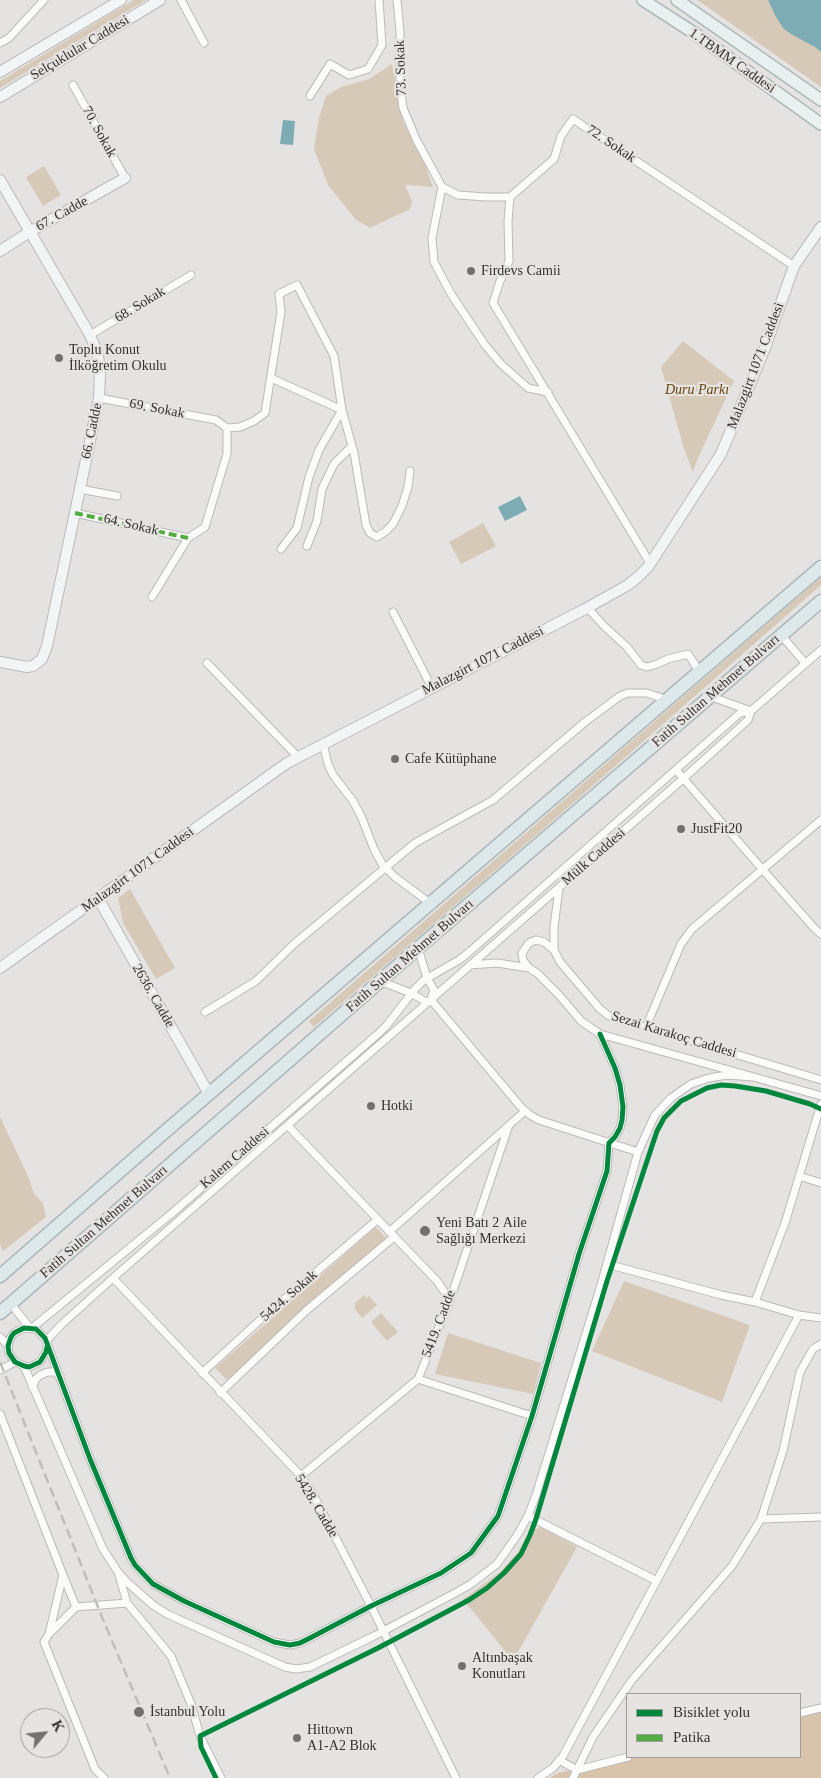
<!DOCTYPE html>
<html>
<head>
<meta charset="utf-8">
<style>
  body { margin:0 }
  #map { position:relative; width:821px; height:1778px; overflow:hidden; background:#e5e3e1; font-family:Georgia,serif }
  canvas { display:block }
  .legend { position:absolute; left:626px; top:1693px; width:175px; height:65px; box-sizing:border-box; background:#e6e3e0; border:1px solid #9f9d9a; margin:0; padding:6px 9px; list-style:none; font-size:15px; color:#343332 }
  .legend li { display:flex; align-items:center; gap:10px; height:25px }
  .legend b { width:25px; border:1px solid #9f9d9a }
  .north { position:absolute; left:20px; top:1708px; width:50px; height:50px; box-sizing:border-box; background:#e6e3e0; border:1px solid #9f9d9a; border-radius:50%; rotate:62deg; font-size:14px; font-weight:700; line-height:20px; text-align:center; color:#343332 }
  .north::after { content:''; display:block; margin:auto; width:18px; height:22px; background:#72716f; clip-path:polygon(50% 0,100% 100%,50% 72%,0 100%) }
</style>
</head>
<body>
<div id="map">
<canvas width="821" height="1778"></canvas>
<ul class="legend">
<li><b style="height:6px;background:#00873e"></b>Bisiklet yolu</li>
<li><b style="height:6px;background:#54ac45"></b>Patika</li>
</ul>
<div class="north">K</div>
</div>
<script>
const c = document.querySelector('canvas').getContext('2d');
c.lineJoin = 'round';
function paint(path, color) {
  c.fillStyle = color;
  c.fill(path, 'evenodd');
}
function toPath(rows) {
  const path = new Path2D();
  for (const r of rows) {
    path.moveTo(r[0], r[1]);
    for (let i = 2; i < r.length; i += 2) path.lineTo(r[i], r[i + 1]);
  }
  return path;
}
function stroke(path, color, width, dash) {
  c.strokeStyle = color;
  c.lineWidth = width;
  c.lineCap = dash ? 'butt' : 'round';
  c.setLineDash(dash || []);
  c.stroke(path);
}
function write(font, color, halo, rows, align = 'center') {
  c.font = font + ' Georgia,serif';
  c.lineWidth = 4.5;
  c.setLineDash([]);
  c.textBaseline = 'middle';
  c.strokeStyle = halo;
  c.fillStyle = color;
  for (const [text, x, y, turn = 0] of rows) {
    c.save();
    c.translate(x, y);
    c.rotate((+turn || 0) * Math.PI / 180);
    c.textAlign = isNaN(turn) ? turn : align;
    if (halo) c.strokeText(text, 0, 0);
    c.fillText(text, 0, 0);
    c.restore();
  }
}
paint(toPath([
  [134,0,146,0,0,88,0,81],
  [697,0,821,0,821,87,699,1],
  [392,64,403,122,425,165,433,187,405,185,412,201,410,209,370,228,355,219,328,185,314,149,319,118,326,96,341,87,369,79],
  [44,166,61,195,43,206,26,177],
  [683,341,734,381,697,460,693,472,684,449,661,367],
  [483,523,496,546,461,564,449,542],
  [821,577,821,585,579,798,314,1027,309,1021],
  [130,889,175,968,156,979,123,923,118,898],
  [0,1117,28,1176,34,1194,43,1203,46,1217,3,1251,0,1244],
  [376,1227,386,1238,227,1380,215,1368],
  [624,1281,750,1325,722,1402,592,1351],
  [364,1295,366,1298,369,1296,377,1305,362,1318,354,1308,356,1306,354,1304],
  [381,1313,398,1332,387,1341,371,1322],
  [448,1333,541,1363,533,1394,435,1374],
  [541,1527,577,1547,513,1661,463,1599,500,1572,518,1552,529,1532]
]), '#d6c9b7');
paint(toPath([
  [821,1707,821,1778,549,1778,558,1773,627,1756,800,1757,800,1713]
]), '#d7c4ab');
paint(toPath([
  [768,0,821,0,821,52,815,47,791,34,783,28,775,15],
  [283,120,295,121,293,145,280,144],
  [520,496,527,510,505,521,498,507]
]), '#7eacb4');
const street = toPath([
  [181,0,204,43],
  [397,0,400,32,400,84,403,108,416,139,442,187],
  [0,43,9,38,44,0],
  [73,85,125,178],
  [310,96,330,64,349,75,368,69,382,45,379,0],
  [442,187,458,195,486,197,510,197,554,159,561,136,573,119,794,266],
  [442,187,432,238,434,262,451,294,485,345,501,364,528,388,548,392],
  [510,197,508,221,509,261,500,281,493,303,650,563],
  [90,335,191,275],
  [271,378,342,410,319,450,309,477,297,528,281,549],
  [99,398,216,420,227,428,227,454,205,527,188,538,152,597],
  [227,428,240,427,254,421,265,413,281,312,279,294,297,285,334,356,342,410,354,453,366,525,370,533,377,537,386,531,393,524,402,506,408,487,410,471],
  [80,489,117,496],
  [75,513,188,538],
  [307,546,317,521,322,489,334,464,352,446],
  [587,607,604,626,627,647,641,665,647,667,657,664,668,659,688,654,699,671],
  [393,612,432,688],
  [781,635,805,663],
  [207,663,298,757],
  [709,696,751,711],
  [323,744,328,764,333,775,353,801,361,816,374,849,382,864,395,877,430,903],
  [676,770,763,870,815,929,821,934],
  [559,888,554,927,554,950,560,962,600,1009,609,1016,821,1080],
  [418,948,427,978,434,990,431,999],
  [554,950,544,942,536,940,529,943,522,953,523,960,529,968,537,973,559,995,581,1021,600,1034,821,1096],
  [470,965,497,963,529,968],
  [380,981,411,993,426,1002,431,1000],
  [431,1000,520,1106,530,1115,539,1120,638,1152],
  [205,1012,256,981,294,944,415,843,493,800,585,722,620,696,628,693,647,693,667,700],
  [646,1027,681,944,692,929,821,820],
  [288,1126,437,1281,450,1300],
  [799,1176,821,1183],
  [389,1232,525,1111],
  [607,1264,721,1295,755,1302,799,1315,821,1318],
  [113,1278,301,1476,313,1494,371,1606,456,1778],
  [755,1302,785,1223,821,1104],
  [11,1304,30,1328],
  [32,1328,171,1214,379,1033,387,1025,414,990,424,980,459,960,468,953,740,713,751,711,821,650],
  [0,1337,8,1345],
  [46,1341,62,1324,113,1278,684,778,748,720,751,711],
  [47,1347,46,1352,40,1362,29,1367,24,1366,15,1362,9,1353,8,1346,11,1337,14,1333,24,1328,36,1329,45,1338,90,1459,131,1558,135,1565,153,1584,184,1601,274,1642,290,1645,300,1643,310,1638,371,1606,441,1573,471,1553,498,1516,532,1416,579,1254,607,1171,609,1143,615,1137,620,1128,622,1120,623,1107,620,1085,615,1068,600,1034],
  [24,1366,103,1549,118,1572,129,1584,153,1605,167,1614,285,1667,296,1669,310,1667,372,1637,457,1592,471,1584,497,1564,518,1534,528,1516,536,1495,601,1285,638,1152,655,1115,671,1098,691,1084,709,1078,727,1075,753,1077],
  [0,1370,15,1362],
  [202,1373,259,1321,377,1220],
  [418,1379,532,1416],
  [32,1387,36,1379,40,1375,48,1372,55,1372,60,1376],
  [220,1393,307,1310,394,1237],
  [0,1414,63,1575,49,1634],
  [301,1476,418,1379,450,1300,509,1125],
  [528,1516,657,1581],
  [761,1519,821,1517],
  [63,1575,76,1607,127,1603],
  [119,1575,127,1603,171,1656,191,1704,200,1736,221,1778],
  [76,1607,49,1634,44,1642,95,1769,104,1778],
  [800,1713,821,1708],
  [559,1760,577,1770,628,1757],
  [538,1778,553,1768,563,1756,799,1315],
  [573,1778,593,1737,632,1680,732,1566,761,1519,783,1451,800,1372,813,1349,821,1344]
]);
const secondary = toPath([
  [0,72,121,0],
  [0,97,160,0],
  [0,180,90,335,98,355,100,374,99,398,47,646,42,659,33,666,27,667,0,662],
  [0,251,31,231,125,178],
  [98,898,209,1094],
  [0,968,287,763,585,609,628,585,638,577,648,567,721,454,765,348,794,266,821,227]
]);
const primary = toPath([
  [643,0,694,33,821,124],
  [677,0,821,100]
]);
const highway = toPath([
  [0,1276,167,1130,821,567],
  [0,1313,418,948,821,601]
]);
stroke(street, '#bbbab9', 9);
stroke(secondary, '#bbbab9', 12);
stroke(primary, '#acb8b9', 14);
stroke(highway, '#acb8b9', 15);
stroke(street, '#fbfbfa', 7);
stroke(secondary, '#f2f5f5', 10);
stroke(primary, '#e8f0f0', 11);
stroke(highway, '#dce8ea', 12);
stroke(toPath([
  [0,1362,104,1622,170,1778]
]), '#bfbebe', 2.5, [10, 5]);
stroke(toPath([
  [75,513,188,538]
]), '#54ac45', 4, [8, 4]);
stroke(toPath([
  [47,1347,46,1352,40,1362,29,1367,24,1366,15,1362,9,1353,8,1346,11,1337,14,1333,24,1328,36,1329,45,1338,90,1459,131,1558,135,1565,153,1584,184,1601,274,1642,290,1645,300,1643,310,1638,371,1606,441,1573,471,1553,498,1516,532,1416,579,1254,607,1171,609,1143,615,1137,620,1128,622,1120,623,1107,620,1085,615,1068,600,1034],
  [216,1778,201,1747,200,1736,378,1648,469,1600,487,1588,504,1573,521,1554,530,1535,536,1519,607,1281,657,1131,664,1118,681,1101,707,1088,721,1085,735,1086,766,1091,810,1104,821,1109]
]), '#00873e', 5);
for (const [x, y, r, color] of [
  [471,271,5,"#72716f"],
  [59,358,5,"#72716f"],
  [395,759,5,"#72716f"],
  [681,829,5,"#72716f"],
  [371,1106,5,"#72716f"],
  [425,1231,6,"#72716f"],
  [462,1666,5,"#72716f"],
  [139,1712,6,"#72716f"],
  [297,1738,5,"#72716f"]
]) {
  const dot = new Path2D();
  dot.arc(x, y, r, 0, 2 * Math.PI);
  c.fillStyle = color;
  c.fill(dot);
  stroke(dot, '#e6e3e0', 2);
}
write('14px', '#343332', '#e6e3e0', [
  ["Selçuklular Caddesi",80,48,-31],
  ["1.TBMM Caddesi",732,61,35],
  ["73. Sokak",401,68,-92],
  ["70. Sokak",99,132,61],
  ["72. Sokak",611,144,34],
  ["67. Cadde",62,214,-29],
  ["68. Sokak",140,305,-31],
  ["Malazgirt 1071 Caddesi",756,366,-69],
  ["69. Sokak",157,409,11],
  ["66. Cadde",92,431,-78],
  ["64. Sokak",131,525,13],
  ["Malazgirt 1071 Caddesi",483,661,-27],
  ["Fatih Sultan Mehmet Bulvarı",716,691,-41],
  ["Mülk Caddesi",594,857,-41],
  ["Malazgirt 1071 Caddesi",138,870,-36],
  ["Fatih Sultan Mehmet Bulvarı",410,956,-41],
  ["2636. Cadde",153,996,60],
  ["Sezai Karakoç Caddesi",674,1035,17],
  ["Kalem Caddesi",235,1158,-41],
  ["Fatih Sultan Mehmet Bulvarı",104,1222,-41],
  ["5424. Sokak",289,1296,-41],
  ["5419. Cadde",439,1324,-69],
  ["5428. Cadde",316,1506,59]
]);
write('14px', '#343332', '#e6e3e0', [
  ["Firdevs Camii",481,271],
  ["Toplu Konut",69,350],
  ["İlköğretim Okulu",69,366],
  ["Cafe Kütüphane",405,759],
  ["JustFit20",691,829],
  ["Hotki",381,1106],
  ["Yeni Batı 2 Aile",436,1223],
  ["Sağlığı Merkezi",436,1239],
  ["Altınbaşak",472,1658],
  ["Konutları",472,1674],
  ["İstanbul Yolu",150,1712],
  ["Hittown",307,1730],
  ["A1-A2 Blok",307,1746]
], 'left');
write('italic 14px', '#664510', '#e6e3e0', [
  ["Duru Parkı",697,390]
]);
</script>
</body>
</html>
